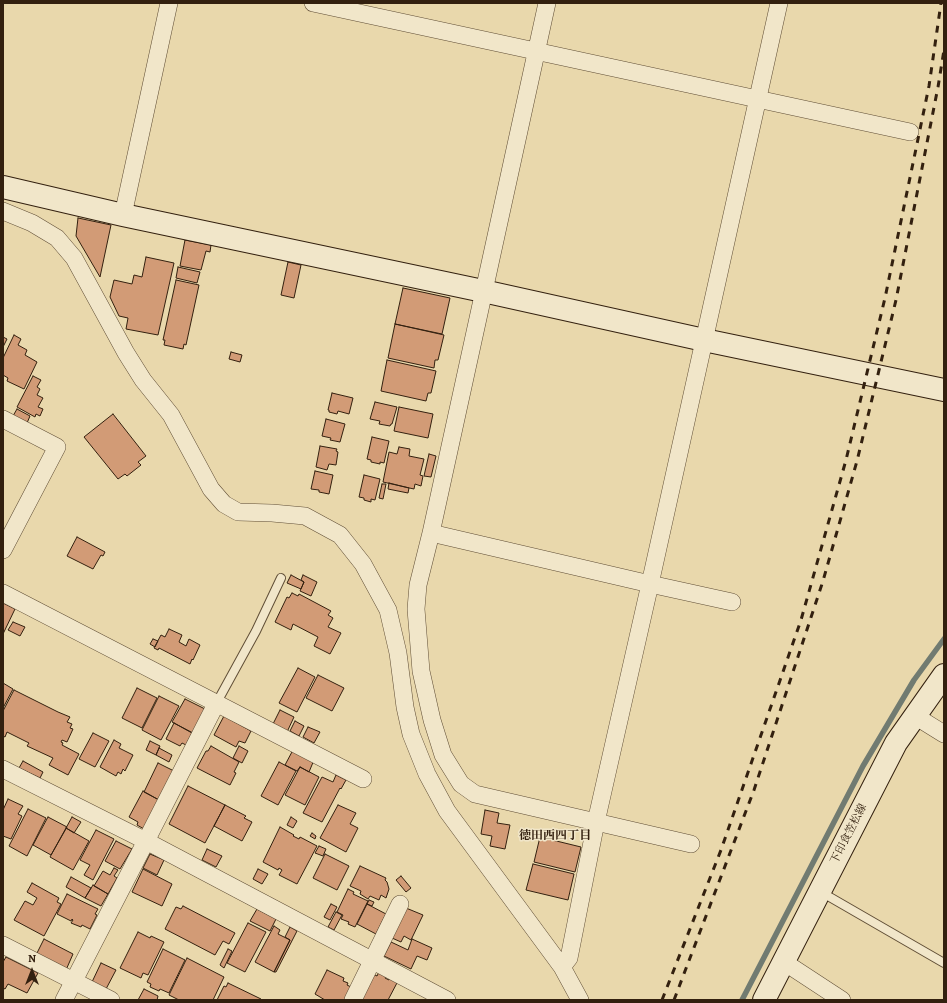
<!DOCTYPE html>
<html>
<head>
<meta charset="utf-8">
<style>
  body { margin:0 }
  #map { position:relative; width:947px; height:1003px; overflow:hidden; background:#e9d8ac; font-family:Alegreya,serif }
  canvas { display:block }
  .frame { position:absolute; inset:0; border:4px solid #33200f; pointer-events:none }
  .north { position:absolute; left:12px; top:951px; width:40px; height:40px; -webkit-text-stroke:3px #f1e6c9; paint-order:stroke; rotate:0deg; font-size:11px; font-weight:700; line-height:16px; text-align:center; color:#33200f }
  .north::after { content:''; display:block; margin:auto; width:14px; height:18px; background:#33200f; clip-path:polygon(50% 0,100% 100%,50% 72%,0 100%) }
</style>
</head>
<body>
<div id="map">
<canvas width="947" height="1003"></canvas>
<div class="frame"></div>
<div class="north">N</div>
</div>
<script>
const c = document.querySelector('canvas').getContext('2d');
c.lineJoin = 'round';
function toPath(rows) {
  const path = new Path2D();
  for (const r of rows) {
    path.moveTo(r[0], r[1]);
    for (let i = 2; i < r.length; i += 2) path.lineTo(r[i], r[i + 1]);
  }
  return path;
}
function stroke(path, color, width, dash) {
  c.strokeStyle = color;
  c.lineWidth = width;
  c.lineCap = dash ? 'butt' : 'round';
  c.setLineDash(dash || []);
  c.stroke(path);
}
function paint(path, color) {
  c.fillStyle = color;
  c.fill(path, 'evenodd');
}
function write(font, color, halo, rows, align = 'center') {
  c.font = font + ' Alegreya,"Noto Serif JP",serif';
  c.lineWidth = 3;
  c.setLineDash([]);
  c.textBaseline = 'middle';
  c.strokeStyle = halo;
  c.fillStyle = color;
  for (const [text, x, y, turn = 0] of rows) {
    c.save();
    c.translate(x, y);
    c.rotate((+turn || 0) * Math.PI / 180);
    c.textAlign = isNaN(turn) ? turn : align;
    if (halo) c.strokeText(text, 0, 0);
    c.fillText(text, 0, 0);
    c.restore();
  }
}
stroke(toPath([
  [742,1000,863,766,914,680,944,639]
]), '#717b71', 5.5);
const building = toPath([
  [78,218,111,225,100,277,76,236,78,218],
  [185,240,211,245,210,252,206,251,201,270,180,266,185,240],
  [146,257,174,263,158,335,126,329,128,318,119,316,110,297,114,280,132,284,134,275,142,277,146,257],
  [288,262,301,265,294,298,281,295,288,262],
  [178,267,200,272,197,283,176,278,178,267],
  [176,280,199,285,186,345,184,344,183,349,164,345,165,340,163,340,176,280],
  [403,288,450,298,442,334,395,324,403,288],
  [395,324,444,335,438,360,435,360,434,368,388,358,395,324],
  [14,335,21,339,18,345,27,350,25,355,37,362,24,389,7,381,8,378,3,375,3,358,14,335],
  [3,337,7,339,3,347,3,337],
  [231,352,242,355,240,362,229,359,231,352],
  [387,360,436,371,431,393,428,393,426,401,381,391,387,360],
  [33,376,41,380,37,387,40,389,37,395,43,398,38,407,43,409,40,416,36,414,35,417,17,407,33,376],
  [332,393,353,398,349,414,338,411,337,414,329,412,329,410,328,410,332,393],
  [375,402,397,407,392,424,391,424,390,426,379,424,380,421,370,419,375,402],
  [399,407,433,414,428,438,394,431,399,407],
  [17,409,30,416,27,423,13,416,17,409],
  [113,414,146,456,138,462,141,465,127,476,125,474,118,479,84,437,113,414],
  [326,419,345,424,340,442,330,440,331,438,322,436,326,419],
  [372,437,389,441,384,463,380,462,380,464,371,462,371,460,367,459,372,437],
  [320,446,337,449,336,451,338,452,336,465,329,464,327,470,316,467,320,446],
  [399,447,410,449,409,456,424,459,420,475,423,476,421,486,415,484,414,489,383,482,389,452,397,454,399,447],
  [429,454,436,456,431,477,424,476,429,454],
  [315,471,333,475,329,494,319,492,319,490,311,489,315,471],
  [364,475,380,479,375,500,371,499,371,502,364,500,364,498,359,497,364,475],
  [389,483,409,488,408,493,388,489,389,483],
  [382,484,386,484,383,499,379,498,382,484],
  [77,537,105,552,103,556,101,555,93,569,67,556,77,537],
  [291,575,304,582,301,589,287,583,291,575],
  [303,575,317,582,311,596,300,591,304,582,301,580,303,575],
  [292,593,298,596,299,594,331,611,328,615,333,618,328,627,341,633,330,654,314,646,318,637,293,624,291,630,275,622,287,597,289,598,292,593],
  [3,603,15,609,3,634,3,603],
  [13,622,25,627,20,636,8,630,13,622],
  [169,629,182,635,179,642,186,646,189,639,200,645,193,660,192,659,190,664,159,648,158,650,154,648,161,635,165,637,169,629],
  [153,639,158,641,155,647,150,644,153,639],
  [298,668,315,677,297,712,279,703,298,668],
  [318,675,344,688,332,711,306,698,318,675],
  [3,683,13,689,3,708,3,683],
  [137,688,157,698,142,728,122,718,137,688],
  [14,690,58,712,70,717,67,722,72,724,70,728,73,729,67,742,62,740,61,742,63,743,62,745,79,754,68,775,49,765,53,758,27,746,29,743,7,732,5,737,3,736,3,711,14,690],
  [159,696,179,706,161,740,142,730,159,696],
  [185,699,205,709,193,733,172,722,185,699],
  [280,710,294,717,287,732,273,724,280,710],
  [224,716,251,731,245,743,239,741,236,747,214,735,224,716],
  [295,721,304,726,299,736,290,731,295,721],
  [174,723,192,733,186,745,182,743,180,746,166,739,174,723],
  [308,727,320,732,314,743,303,737,308,727],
  [93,733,109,741,95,767,79,759,93,733],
  [114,740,121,744,119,748,133,755,125,771,123,769,121,774,118,772,116,776,100,767,114,740],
  [150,741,160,746,156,755,146,750,150,741],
  [211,746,239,762,234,772,236,773,230,785,197,768,206,751,208,751,211,746],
  [239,746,248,751,242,763,233,758,239,746],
  [159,748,172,755,169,762,156,755,159,748],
  [293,750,314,760,309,772,300,767,297,771,285,765,293,750],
  [23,761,43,772,40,778,19,768,23,761],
  [279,762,296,771,278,805,261,796,279,762],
  [158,763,174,771,159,800,144,792,158,763],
  [300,767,319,777,305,805,285,795,300,767],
  [336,775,346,780,341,789,340,788,322,822,303,813,322,777,333,782,336,775],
  [188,786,225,805,205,843,169,824,188,786],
  [143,791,159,800,144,829,137,825,138,822,129,817,143,791],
  [8,799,23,806,18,814,22,816,11,839,3,836,3,810,8,799],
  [225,805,246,816,244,818,252,822,242,841,214,826,225,805],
  [338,805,356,813,350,824,358,828,346,852,320,838,338,805],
  [28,809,46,818,27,856,9,846,28,809],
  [485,810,499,813,497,823,510,825,505,849,490,846,492,836,481,834,485,810],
  [48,817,67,827,51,855,33,845,48,817],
  [72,817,81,822,74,833,66,828,72,817],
  [291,817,297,821,293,828,287,825,291,817],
  [280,827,294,835,293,836,299,839,300,837,317,846,297,884,279,875,282,870,279,868,278,870,263,862,280,827],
  [66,828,89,841,73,870,50,857,66,828],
  [96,830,114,839,93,880,84,875,90,865,80,860,96,830],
  [312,833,316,836,315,839,310,836,312,833],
  [540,837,581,847,575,872,534,862,540,837],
  [116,841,132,849,120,869,105,861,116,841],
  [319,846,326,849,323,856,315,853,319,846],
  [207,849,222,856,216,867,202,860,207,849],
  [150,854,164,860,157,875,143,868,150,854],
  [325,854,349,866,337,890,313,878,325,854],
  [533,864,574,874,568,900,526,890,533,864],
  [360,866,386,878,385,880,387,882,389,889,386,898,381,895,379,900,370,896,368,899,360,894,361,891,350,886,360,866],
  [114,868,118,870,114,876,117,878,108,894,94,886,103,871,110,875,114,868],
  [143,869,172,884,162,906,132,892,143,869],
  [258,869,268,874,262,884,253,879,258,869],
  [401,876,411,888,406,892,396,880,401,876],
  [71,877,91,888,85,898,66,887,71,877],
  [32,883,59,898,57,902,61,904,44,936,14,920,25,901,33,905,37,898,27,892,32,883],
  [93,885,108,894,101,906,85,898,93,885],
  [348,889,354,892,353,894,368,901,355,927,348,924,349,922,341,919,343,915,337,912,348,889],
  [67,894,98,909,95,914,97,915,90,929,82,925,81,927,71,923,73,920,72,919,71,921,57,914,67,894],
  [369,900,374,902,372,906,367,904,369,900],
  [331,904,337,907,330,920,324,917,331,904],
  [367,904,386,914,376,934,357,924,367,904],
  [183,906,235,933,229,944,223,941,215,955,165,929,176,907,181,909,183,906],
  [406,908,423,915,411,940,404,936,401,942,392,938,406,908],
  [257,909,276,919,270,931,250,921,257,909],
  [336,912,342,915,334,930,328,927,336,912],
  [248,923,266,932,245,972,227,963,248,923],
  [274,926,280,930,278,934,290,940,274,972,255,962,274,926],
  [290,927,297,931,276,972,274,972,290,940,285,937,290,927],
  [138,932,150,938,151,936,164,942,148,975,143,973,141,978,120,968,138,932],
  [44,939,73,954,66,970,36,955,44,939],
  [412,939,432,948,427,960,417,956,411,969,384,956,391,942,408,950,412,939],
  [163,949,185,960,169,993,160,989,159,991,150,987,151,984,147,982,163,949],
  [228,949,232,951,224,968,220,965,228,949],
  [6,957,38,973,27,993,8,984,5,989,3,988,3,962,6,957],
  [187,958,224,977,213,1000,179,1000,169,995,187,958],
  [101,963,116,970,106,989,92,982,101,963],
  [327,970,344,978,343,981,348,983,347,985,351,987,344,1000,325,1000,315,994,327,970],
  [379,972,386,976,385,978,389,980,390,978,398,981,388,1000,363,1000,360,998,373,974,377,976,379,972],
  [228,983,261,999,260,1000,217,1000,224,986,226,987,228,983],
  [144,989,158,996,157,1000,138,1000,144,989]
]);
paint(building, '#d29b76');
stroke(building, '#33200f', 1);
const lane = toPath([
  [216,704,256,631,281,578],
  [821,892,944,963]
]);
const street = toPath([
  [313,3,910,132],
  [547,3,431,533,650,584,732,602],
  [3,211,32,223,57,238,74,258,126,353,143,380,171,415,211,489,224,504,238,512,272,513,305,516,340,535,363,564,388,610,398,653,405,707,411,734,427,774,447,811,562,967],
  [123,215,169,3],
  [3,419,57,447,3,550],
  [431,533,418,585,416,609,421,671,432,720,443,755,461,784,475,794,691,844],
  [3,593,363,779],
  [915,716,944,734],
  [3,769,146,841,447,1000],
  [3,945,111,1000],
  [784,962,842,1000],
  [64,1000,146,841,216,704],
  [353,1000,400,904],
  [580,1000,562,967,569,958,596,822,650,584,779,3]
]);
const secondary = toPath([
  [3,187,123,215,483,291,704,340,944,390],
  [764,1000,896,743,944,675]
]);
stroke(lane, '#604e36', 10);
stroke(street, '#604e36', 18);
stroke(secondary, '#33200f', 24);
stroke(lane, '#f1e6c9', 8);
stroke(street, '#f1e6c9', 17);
stroke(secondary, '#f1e6c9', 22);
stroke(toPath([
  [662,1000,721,850,801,620,846,460,885,298,929,86,941,3],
  [674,1000,754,790,823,581,857,461,896,300,938,87,944,50]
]), '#33200f', 3, [7, 7]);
write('11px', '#33200f', '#f1e6c9', [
  ["下印食笠松線",849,834,-63]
]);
write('bold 12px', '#33200f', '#f1e6c9', [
  ["徳田西四丁目",555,836]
]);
</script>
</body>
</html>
